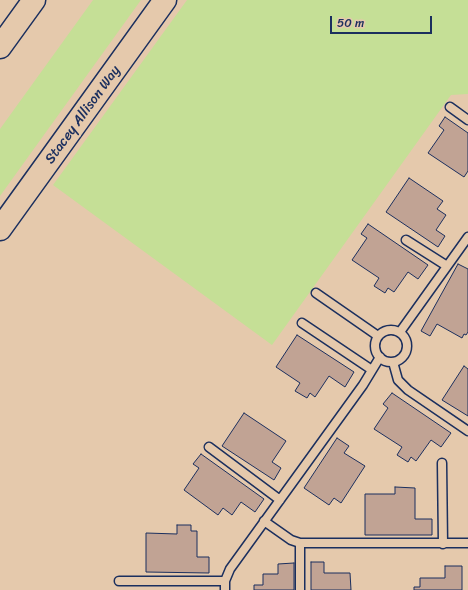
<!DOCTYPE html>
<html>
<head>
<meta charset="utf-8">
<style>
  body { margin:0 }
  #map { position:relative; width:468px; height:590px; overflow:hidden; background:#e5c9ac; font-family:Sriracha,sans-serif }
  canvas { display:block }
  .scale { position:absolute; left:330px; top:16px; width:102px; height:18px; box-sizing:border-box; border:2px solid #1b2f5e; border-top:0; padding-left:5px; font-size:12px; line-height:14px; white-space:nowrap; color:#1b2f5e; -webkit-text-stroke:3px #e5c9ac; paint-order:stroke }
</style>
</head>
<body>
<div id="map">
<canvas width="468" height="590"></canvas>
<div class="scale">50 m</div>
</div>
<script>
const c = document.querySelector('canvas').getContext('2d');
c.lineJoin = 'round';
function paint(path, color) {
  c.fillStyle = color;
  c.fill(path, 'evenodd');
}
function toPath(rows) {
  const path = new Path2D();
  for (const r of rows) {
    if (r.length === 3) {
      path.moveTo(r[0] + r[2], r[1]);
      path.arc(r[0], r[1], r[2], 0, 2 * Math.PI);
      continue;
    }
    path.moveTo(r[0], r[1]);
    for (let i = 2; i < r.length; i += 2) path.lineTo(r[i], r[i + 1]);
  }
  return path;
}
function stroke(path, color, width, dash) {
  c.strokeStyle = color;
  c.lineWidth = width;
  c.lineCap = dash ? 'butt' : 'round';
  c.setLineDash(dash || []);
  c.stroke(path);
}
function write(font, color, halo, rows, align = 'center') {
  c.font = font + ' Sriracha,sans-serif';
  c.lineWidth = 4;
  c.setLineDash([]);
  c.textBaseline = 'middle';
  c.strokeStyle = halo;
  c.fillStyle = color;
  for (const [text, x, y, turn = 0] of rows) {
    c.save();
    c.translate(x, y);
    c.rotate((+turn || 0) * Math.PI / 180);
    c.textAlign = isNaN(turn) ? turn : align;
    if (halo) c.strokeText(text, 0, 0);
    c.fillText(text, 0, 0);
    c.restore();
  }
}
paint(toPath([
  [93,0,141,0,0,196,0,129],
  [187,0,468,0,468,94,451,95,272,345,53,185]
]), '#c5df96');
const building = toPath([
  [445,117,468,133,468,171,464,177,428,153,444,130,439,126,445,117],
  [409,178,443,201,437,209,446,215,436,230,445,236,438,247,386,212,409,178],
  [368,224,428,265,418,279,408,272,394,292,388,288,385,293,374,286,379,278,352,260,367,238,361,234,368,224],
  [458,264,468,269,468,332,466,335,464,334,462,338,437,324,430,336,421,331,458,264],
  [297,335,354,372,345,387,329,376,315,397,310,393,307,398,295,391,300,383,276,367,297,335],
  [464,366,468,369,468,416,442,400,464,366],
  [392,393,451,433,441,447,431,440,416,461,411,457,408,462,397,455,402,447,374,429,388,408,383,404,392,393],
  [244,413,286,441,272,462,281,468,274,480,222,446,244,413],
  [337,438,349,446,344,453,365,466,341,503,334,498,329,505,304,488,337,438],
  [201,454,264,499,255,512,241,502,232,515,223,508,218,515,184,490,199,468,193,464,201,454],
  [395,487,415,488,415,519,432,519,432,535,365,535,365,494,395,494,395,487],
  [177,525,191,525,191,531,197,531,197,557,209,557,209,573,146,572,146,533,177,534,177,525],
  [311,562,324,562,324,573,350,573,351,590,311,590,311,562],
  [294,563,294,590,254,590,254,585,263,585,263,574,278,574,278,564,294,563],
  [445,566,462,566,462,590,414,590,414,587,420,587,420,578,445,578,445,566]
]);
paint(building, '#c1a394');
stroke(building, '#1b2f5e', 1);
const lane = toPath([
  [450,107,468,120],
  [406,240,447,266],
  [316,293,378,336],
  [302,323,372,370],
  [391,346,16],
  [400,332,468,237],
  [393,362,398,380,408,390,468,431],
  [209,447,280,500],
  [442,463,443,544],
  [264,521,291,540,300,543,468,543],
  [300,543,300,590],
  [119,581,225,581],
  [225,590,225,581,230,569,363,385,380,357]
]);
const secondary = toPath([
  [0,229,165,0]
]);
const highway = toPath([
  [0,47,34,0]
]);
stroke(lane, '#1b2f5e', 11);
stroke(secondary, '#1b2f5e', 25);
stroke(highway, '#1b2f5e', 25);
stroke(lane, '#e5c9ac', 8);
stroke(secondary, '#e5c9ac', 22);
stroke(highway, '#e5c9ac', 22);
write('14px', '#1b2f5e', '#e5c9ac', [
  ["Stacey Allison Way",83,115,-54]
]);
</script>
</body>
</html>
